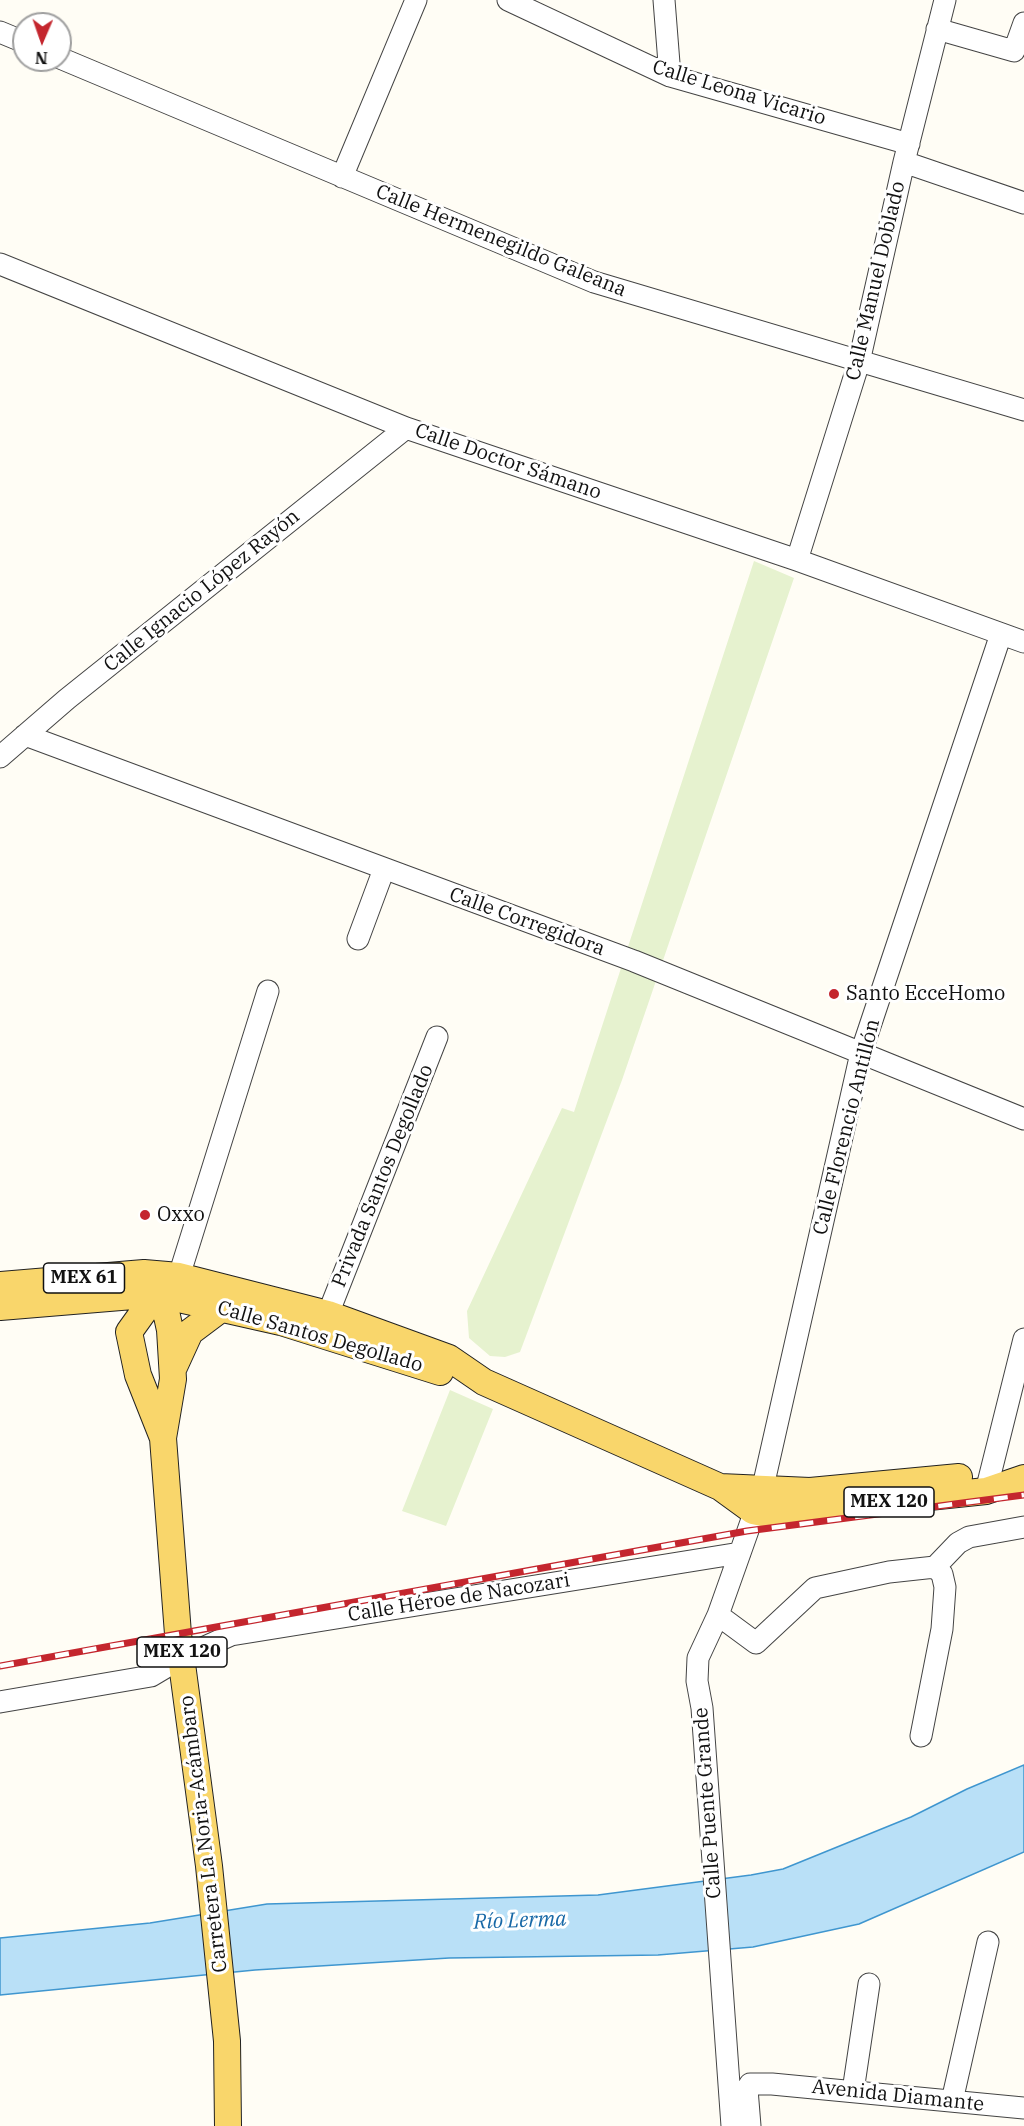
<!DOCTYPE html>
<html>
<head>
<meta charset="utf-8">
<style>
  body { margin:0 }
  #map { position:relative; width:1024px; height:2126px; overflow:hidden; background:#fffdf5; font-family:"IBM Plex Serif",serif }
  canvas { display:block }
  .north { position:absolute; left:12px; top:12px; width:60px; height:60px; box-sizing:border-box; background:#fff; border:2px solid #a0a0a0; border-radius:50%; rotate:182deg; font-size:16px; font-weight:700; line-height:24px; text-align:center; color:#111 }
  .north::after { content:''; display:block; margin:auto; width:21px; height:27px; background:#c4262e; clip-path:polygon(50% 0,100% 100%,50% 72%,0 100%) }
</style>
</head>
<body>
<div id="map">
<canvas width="1024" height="2126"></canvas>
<div class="north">N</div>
</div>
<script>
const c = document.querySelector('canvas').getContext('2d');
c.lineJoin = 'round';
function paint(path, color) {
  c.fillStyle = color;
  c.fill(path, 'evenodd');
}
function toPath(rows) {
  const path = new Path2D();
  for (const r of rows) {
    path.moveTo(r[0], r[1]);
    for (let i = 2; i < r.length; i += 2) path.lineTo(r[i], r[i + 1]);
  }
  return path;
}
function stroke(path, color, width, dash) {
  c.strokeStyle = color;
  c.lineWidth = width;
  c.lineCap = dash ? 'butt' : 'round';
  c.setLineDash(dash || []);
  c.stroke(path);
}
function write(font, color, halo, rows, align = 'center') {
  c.font = font + ' "IBM Plex Serif",serif';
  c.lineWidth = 6;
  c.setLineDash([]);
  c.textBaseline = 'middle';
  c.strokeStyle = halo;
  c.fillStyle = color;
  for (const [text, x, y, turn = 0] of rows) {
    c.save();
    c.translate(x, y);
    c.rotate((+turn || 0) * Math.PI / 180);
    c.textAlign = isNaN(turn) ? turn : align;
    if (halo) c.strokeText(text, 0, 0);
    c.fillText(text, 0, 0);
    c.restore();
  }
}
paint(toPath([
  [754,561,794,578,622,1080,520,1352,505,1357,490,1356,469,1338,467,1311,562,1108,574,1112],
  [450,1390,493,1409,446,1526,402,1511]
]), '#e6f2cf');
const water = toPath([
  [1024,1765,1024,1852,859,1924,753,1947,658,1955,449,1958,255,1970,0,1995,0,1938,150,1923,267,1904,598,1895,751,1875,783,1869,911,1817,967,1789,1024,1765]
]);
paint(water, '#b9e0f7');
stroke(water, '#3f96cf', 1.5);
const minor = toPath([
  [508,0,670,76,909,144],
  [664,0,670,76],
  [937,29,1014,51,1024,23],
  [0,32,24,42],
  [60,58,594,282,1024,410],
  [904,162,1024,203],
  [342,177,416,0],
  [0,264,406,428,797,560,1024,642],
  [797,560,859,362,904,162,945,0],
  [25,735,634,961,1024,1119],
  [0,757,67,699,406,428],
  [358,939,384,869],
  [179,1276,268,991],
  [328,1314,437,1037],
  [986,1491,1024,1339],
  [718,1615,756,1643,815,1588,889,1572,935,1567,958,1543,969,1537,1024,1527],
  [0,1702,151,1676,183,1657,231,1635,740,1553],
  [921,1736,942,1629,945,1587,942,1574,935,1567],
  [853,2091,869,1984],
  [952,2101,988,1942],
  [732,2126,702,1708,697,1681,698,1658,718,1615,762,1491,861,1053,1001,634],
  [750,2126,747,2089,750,2084,772,2084,1024,2108]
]);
const major = toPath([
  [144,1273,167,1316,170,1330,173,1379,163,1438,178,1634,209,1866,227,2041,228,2126],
  [0,1285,144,1273,179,1276,328,1314,449,1358,484,1382,720,1487,753,1511,767,1514,986,1491,1024,1478],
  [162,1286,129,1332,138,1375,163,1438],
  [0,1307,157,1294,281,1322,440,1372],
  [174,1367,190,1332,222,1308],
  [720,1487,810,1491,959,1477]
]);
stroke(minor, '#444', 23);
stroke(major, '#222', 28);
stroke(minor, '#fff', 21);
stroke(major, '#f9d66b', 26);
const rail = toPath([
  [0,1666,747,1531,1024,1495]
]);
stroke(rail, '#c4262e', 7);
stroke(rail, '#fff', 4.5, [14]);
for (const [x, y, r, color] of [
  [834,994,6,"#c4262e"],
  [145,1215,6,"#c4262e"]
]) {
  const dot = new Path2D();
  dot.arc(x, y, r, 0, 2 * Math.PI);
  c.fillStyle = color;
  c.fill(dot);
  stroke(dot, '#fff', 2);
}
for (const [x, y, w] of [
  [84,1278,81],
  [889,1502,90],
  [182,1652,90]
]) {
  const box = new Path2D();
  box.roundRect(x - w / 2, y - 15, w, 30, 4.5);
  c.fillStyle = '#fff';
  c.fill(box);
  stroke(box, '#111', 1.5);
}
write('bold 18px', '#111', null, [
  ["MEX 61",84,1278],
  ["MEX 120",889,1502],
  ["MEX 120",182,1652]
]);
write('20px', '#111', '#fff', [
  ["Calle Leona Vicario",739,93,17],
  ["Calle Hermenegildo Galeana",501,241,22],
  ["Calle Manuel Doblado",876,281,-77],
  ["Calle Doctor Sámano",508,462,19],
  ["Calle Ignacio López Rayón",202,591,-39],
  ["Calle Corregidora",527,922,20],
  ["Calle Florencio Antillón",847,1127,-76],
  ["Privada Santos Degollado",383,1176,-68],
  ["Calle Santos Degollado",320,1337,16],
  ["Calle Héroe de Nacozari",459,1598,-9],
  ["Calle Puente Grande",708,1803,-94],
  ["Carretera La Noria-Acámbaro",204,1834,-97],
  ["Avenida Diamante",898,2096,6]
]);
write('20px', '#111', '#fff', [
  ["Santo EcceHomo",846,994],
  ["Oxxo",157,1215]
], 'left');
write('italic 21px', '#1768a6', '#fff', [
  ["Río Lerma",520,1921,-2]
]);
</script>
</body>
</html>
